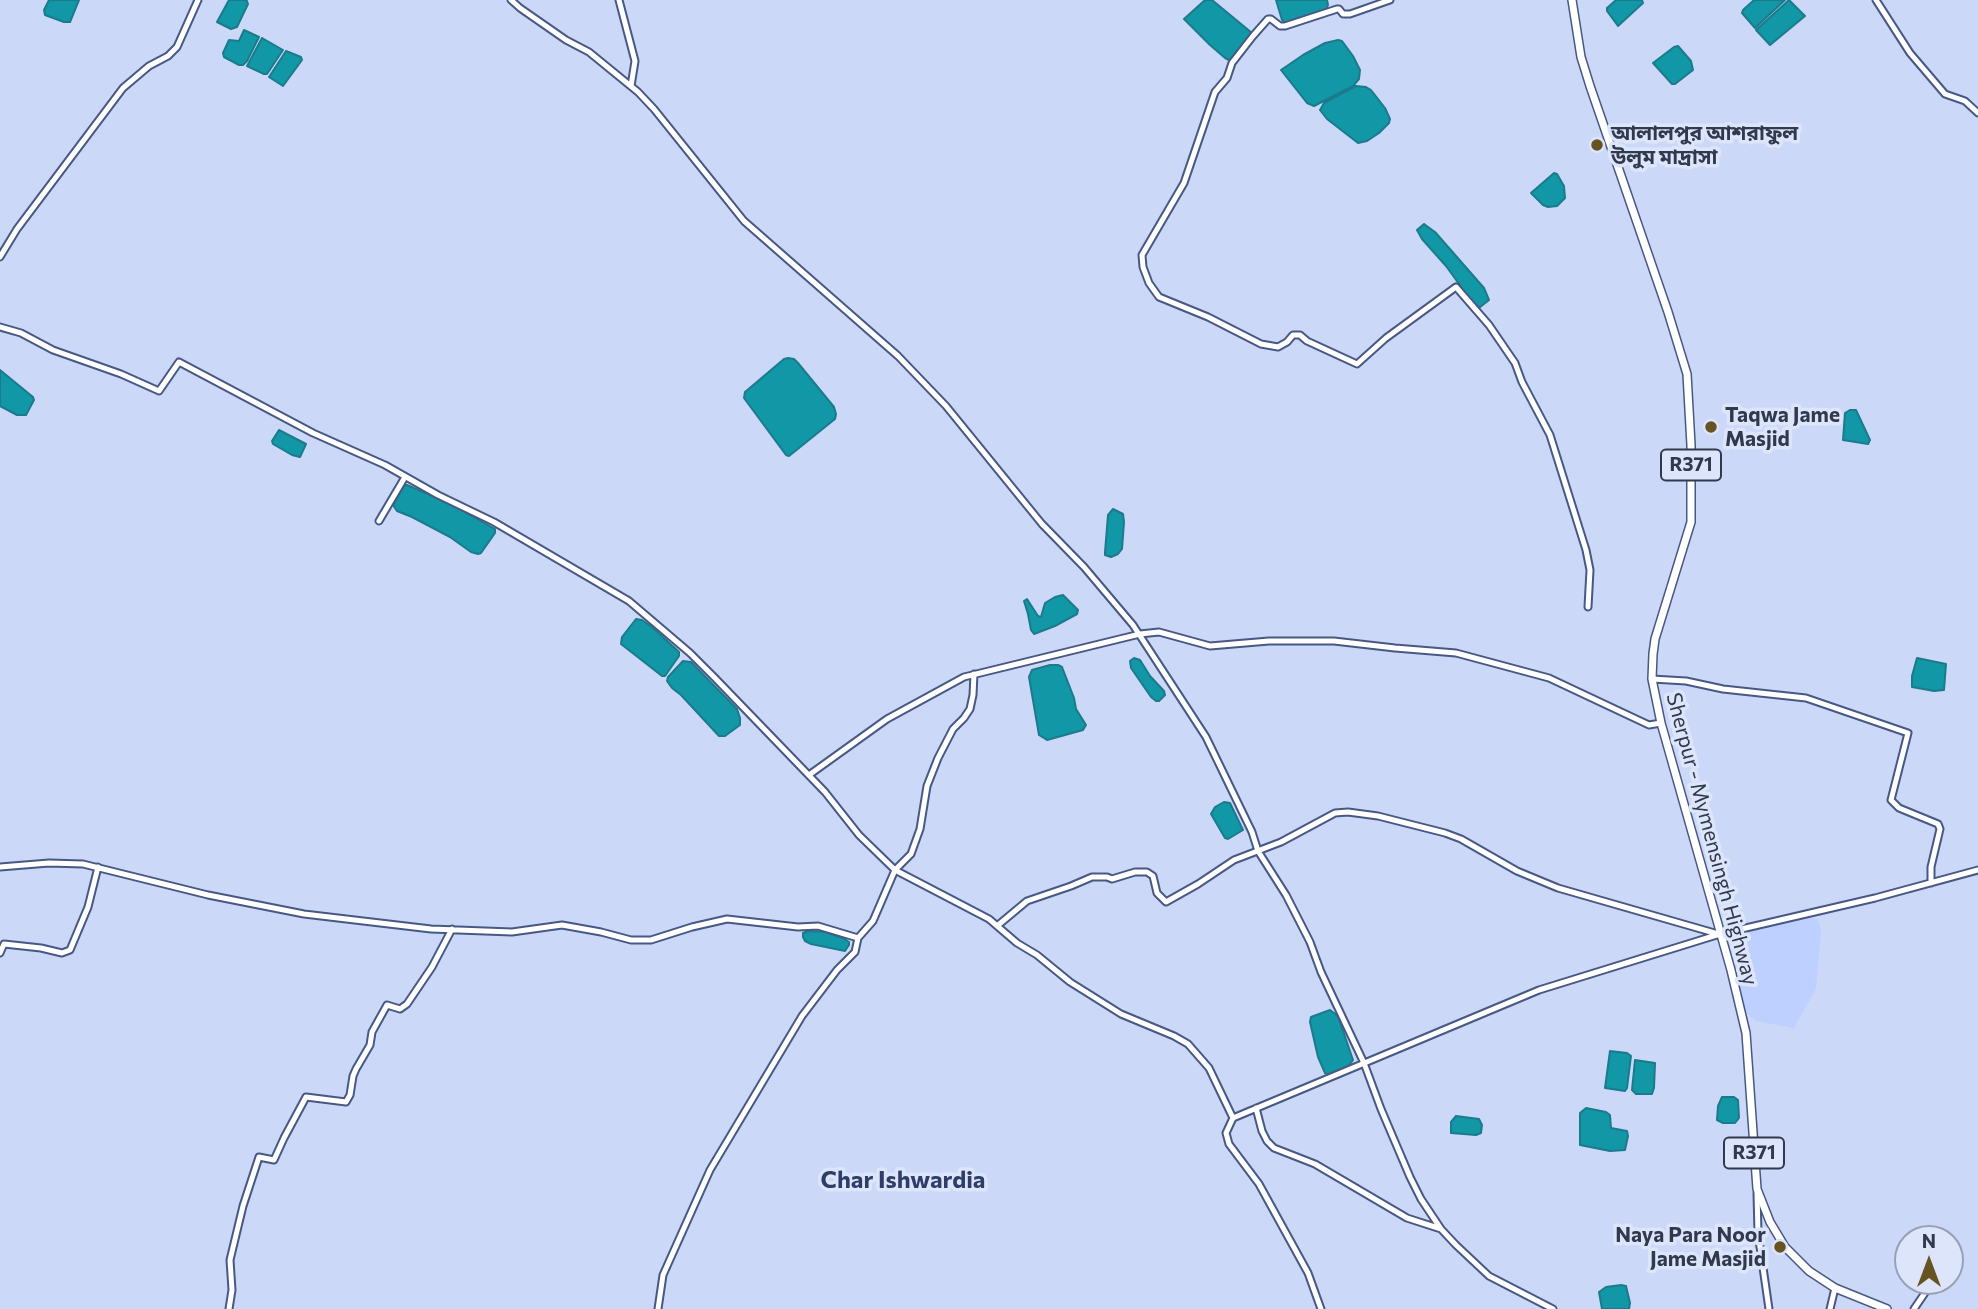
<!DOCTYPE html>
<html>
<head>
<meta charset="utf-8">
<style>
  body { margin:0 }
  #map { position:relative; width:1978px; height:1309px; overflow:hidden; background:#cbd8f7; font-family:Commissioner,sans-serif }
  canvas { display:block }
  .north { position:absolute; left:1894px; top:1225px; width:70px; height:70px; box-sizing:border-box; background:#dce5fa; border:2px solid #98a0b5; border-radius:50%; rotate:0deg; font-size:19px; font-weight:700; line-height:28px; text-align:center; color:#31394e }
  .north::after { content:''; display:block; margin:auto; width:24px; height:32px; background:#675322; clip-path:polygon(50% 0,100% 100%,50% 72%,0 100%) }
</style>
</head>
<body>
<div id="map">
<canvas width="1978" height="1309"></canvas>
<div class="north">N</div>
</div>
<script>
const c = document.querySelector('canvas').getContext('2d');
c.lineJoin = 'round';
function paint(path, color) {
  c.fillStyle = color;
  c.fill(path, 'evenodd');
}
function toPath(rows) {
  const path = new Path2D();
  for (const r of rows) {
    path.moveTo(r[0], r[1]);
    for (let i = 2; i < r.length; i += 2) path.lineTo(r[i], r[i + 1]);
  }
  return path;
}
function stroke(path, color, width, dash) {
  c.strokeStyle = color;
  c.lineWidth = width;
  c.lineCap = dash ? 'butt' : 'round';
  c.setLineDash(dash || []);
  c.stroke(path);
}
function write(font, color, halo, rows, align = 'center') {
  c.font = font + ' Commissioner,"Noto Sans Bengali",sans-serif';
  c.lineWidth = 7;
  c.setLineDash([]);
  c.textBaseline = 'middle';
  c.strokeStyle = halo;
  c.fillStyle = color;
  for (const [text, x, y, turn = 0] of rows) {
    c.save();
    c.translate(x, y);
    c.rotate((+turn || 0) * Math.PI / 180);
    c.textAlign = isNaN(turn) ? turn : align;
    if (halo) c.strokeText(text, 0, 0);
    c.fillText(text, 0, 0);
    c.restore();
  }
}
paint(toPath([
  [1815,918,1819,922,1821,930,1816,989,1794,1028,1756,1021,1746,1013,1725,935,1789,920]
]), '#bdd0ff');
const water = toPath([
  [49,0,79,0,70,22,64,22,45,15,44,10,49,0],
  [229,0,243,0,247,1,248,4,237,27,231,29,217,22,229,0],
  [1205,0,1212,0,1252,33,1231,61,1225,58,1210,45,1184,19,1205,0],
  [1276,0,1327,0,1328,5,1326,10,1285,23,1282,20,1276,0],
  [1616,0,1642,0,1643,3,1618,26,1607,11,1607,8,1616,0],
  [1754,0,1785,0,1755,28,1742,13,1743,10,1754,0],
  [1789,0,1805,16,1770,45,1756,30,1789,0],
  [244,30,259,37,247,61,243,65,239,65,224,57,223,53,229,40,239,41,244,30],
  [262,38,283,50,267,74,264,74,247,66,262,38],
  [1338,40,1342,41,1353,56,1360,70,1359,79,1353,86,1314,106,1307,103,1281,70,1303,55,1325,43,1338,40],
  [1678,46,1691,61,1693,70,1675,84,1672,84,1653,63,1674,47,1678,46],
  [286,51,301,57,302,60,283,86,269,77,286,51],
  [1356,86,1366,87,1371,90,1385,108,1390,119,1389,123,1379,133,1367,141,1358,143,1327,119,1320,110,1324,103,1356,86],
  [1554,173,1557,174,1564,186,1565,198,1557,206,1548,207,1543,205,1531,193,1554,173],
  [1424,224,1435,232,1484,288,1489,300,1479,308,1475,306,1446,266,1422,239,1417,230,1424,224],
  [788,358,794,359,798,363,834,407,836,414,835,419,789,456,786,455,744,398,745,392,784,359,788,358],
  [0,370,33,397,34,400,26,415,17,415,0,406,0,370],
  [1850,410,1856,410,1870,440,1868,444,1843,440,1845,413,1850,410],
  [279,430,306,444,300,457,292,455,273,444,272,441,279,430],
  [404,485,407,485,449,503,495,529,495,533,481,553,478,554,471,552,450,537,412,517,397,511,393,505,404,485],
  [1113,509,1123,514,1124,522,1122,549,1118,554,1111,557,1105,555,1105,552,1108,515,1113,509],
  [1063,595,1078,610,1077,614,1055,626,1034,634,1031,630,1028,614,1024,601,1027,599,1038,616,1041,617,1045,603,1055,597,1063,595],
  [636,619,642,620,652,627,679,652,679,656,665,676,662,676,621,644,622,637,636,619],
  [1134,658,1140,660,1150,676,1164,691,1165,695,1159,701,1156,701,1151,697,1131,668,1130,661,1134,658],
  [1917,658,1946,664,1944,690,1934,691,1912,687,1912,676,1917,658],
  [683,661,691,662,737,709,740,718,740,725,725,736,719,736,681,695,672,688,667,681,668,677,683,661],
  [1050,665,1058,665,1062,667,1074,698,1076,709,1086,725,1083,730,1047,740,1039,735,1029,677,1032,670,1050,665],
  [1224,802,1230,803,1243,830,1228,839,1225,838,1211,814,1215,807,1224,802],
  [808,931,825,932,843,938,849,942,849,945,845,951,811,944,805,941,803,937,803,933,808,931],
  [1330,1010,1338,1016,1353,1060,1348,1067,1329,1075,1325,1073,1318,1057,1310,1022,1311,1017,1330,1010],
  [1610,1051,1627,1053,1631,1056,1627,1088,1625,1091,1605,1088,1610,1051],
  [1635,1060,1655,1063,1654,1088,1652,1094,1636,1094,1632,1090,1635,1060],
  [1722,1097,1734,1097,1738,1100,1739,1118,1735,1123,1723,1123,1717,1120,1718,1106,1722,1097],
  [1586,1108,1606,1112,1610,1115,1611,1128,1627,1131,1628,1136,1625,1150,1610,1151,1580,1145,1580,1113,1586,1108],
  [1456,1116,1479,1119,1482,1125,1481,1133,1476,1135,1451,1133,1451,1122,1456,1116],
  [1621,1285,1626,1286,1630,1303,1629,1309,1602,1309,1599,1292,1606,1287,1621,1285]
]);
paint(water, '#1197a6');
stroke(water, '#1b7b8c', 2);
const minor = toPath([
  [511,0,520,8,566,40,589,52,638,92,654,109,744,221,898,356,946,406,1042,524,1084,567,1133,625,1206,737,1252,832,1258,851,1286,895,1310,942,1321,972,1364,1063,1381,1109,1410,1177,1421,1199,1441,1229],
  [619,0,635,61,631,86],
  [1390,0,1350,14,1343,14,1339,9,1337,9,1285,26,1280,26,1271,19,1268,19,1253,36,1232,63,1227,78,1215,92,1184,183,1142,255,1143,267,1149,283,1159,297,1208,317,1261,344,1278,347,1287,342,1293,335,1300,335,1307,341,1357,364,1386,338,1456,287,1489,325,1515,363,1522,382,1550,435,1586,550,1590,570,1588,607],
  [1876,0,1910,53,1945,94,1965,101,1978,113],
  [0,257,17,229,123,88,149,66,168,56,177,47,198,0],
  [0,327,21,333,53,350,121,374,159,391,179,362,313,433,385,465,438,495,494,522,629,601,690,653,714,677,825,792,859,835,895,870,989,919,1017,943,1037,955,1070,982,1121,1014,1174,1036,1188,1044,1209,1068,1233,1118],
  [379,521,405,477],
  [1652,679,1686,681,1723,689,1806,698,1908,733,1891,800,1899,808,1938,824,1940,829,1931,867,1931,883],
  [809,775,887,719,964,677,1140,634,1159,632,1210,646,1269,641,1334,641,1395,648,1456,653,1549,678,1649,725,1661,723],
  [0,867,49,863,83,864,208,895,304,914,431,929,512,932,562,925,601,932,631,940,651,940,692,927,727,919,798,927,818,926,858,938],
  [997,926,1027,901,1071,886,1092,877,1107,877,1112,879,1135,872,1147,872,1153,876,1157,893,1166,902,1198,884,1234,860,1281,842,1335,813,1348,812,1378,816,1445,833,1461,839,1517,871,1558,888,1718,934],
  [0,953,4,944,41,948,62,953,70,950,88,907,98,867],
  [1256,1108,1262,1131,1267,1141,1274,1148,1315,1164,1407,1218,1441,1229,1456,1245,1489,1276,1553,1309],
  [1757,1193,1758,1233,1769,1309],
  [229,1309,232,1290,230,1260,243,1206,259,1157,274,1160,284,1138,306,1097,346,1102,350,1095,353,1076,356,1069,370,1045,372,1032,387,1005,400,1009,407,1004,432,967,452,929],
  [658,1309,663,1275,710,1170,802,1016,837,970,855,952,858,938,873,921,895,870,911,854,920,829,927,786,938,758,953,729,964,718,970,709,973,695,974,674],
  [1321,1309,1308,1273,1259,1184,1229,1144,1226,1133,1233,1118,1539,990,1720,934,1875,898,1978,870],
  [1830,1309,1835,1288],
  [1914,1309,1933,1281]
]);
const major = toPath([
  [1572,0,1581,57,1590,86,1668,312,1687,374,1691,445,1691,522,1655,639,1653,654,1652,679,1661,723,1731,970,1746,1033,1757,1189,1770,1222,1785,1247,1809,1271,1835,1288,1887,1309]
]);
stroke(minor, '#475884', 9);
stroke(major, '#475884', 10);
stroke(minor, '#fff', 5);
stroke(major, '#fff', 7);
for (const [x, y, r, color] of [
  [1597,145,7,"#675322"],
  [1711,427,7,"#675322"],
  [1780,1247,7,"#675322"]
]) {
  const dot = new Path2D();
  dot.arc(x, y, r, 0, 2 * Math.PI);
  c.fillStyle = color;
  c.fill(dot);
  stroke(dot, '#dce5fa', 2.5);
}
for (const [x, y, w] of [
  [1691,465,60],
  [1754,1153,60]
]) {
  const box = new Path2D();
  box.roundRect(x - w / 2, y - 15.5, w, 31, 5);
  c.fillStyle = '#dce5fa';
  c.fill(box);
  stroke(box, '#31394e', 2);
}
write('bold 19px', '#31394e', null, [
  ["R371",1691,465],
  ["R371",1754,1153]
]);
write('bold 21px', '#31394e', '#dce5fa', [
  ["আলালপুর আশরাফুল",1611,133],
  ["উলুম মাদ্রাসা",1611,157],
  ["Taqwa Jame",1725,415],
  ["Masjid",1725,439],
  ["Naya Para Noor",1766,1235,"right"],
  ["Jame Masjid",1766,1259,"right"]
], 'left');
write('21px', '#31394e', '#dce5fa', [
  ["Sherpur - Mymensingh Highway",1712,839,75]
]);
write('bold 24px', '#2e3e68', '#dce5fa', [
  ["Char Ishwardia",903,1180]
]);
</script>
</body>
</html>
